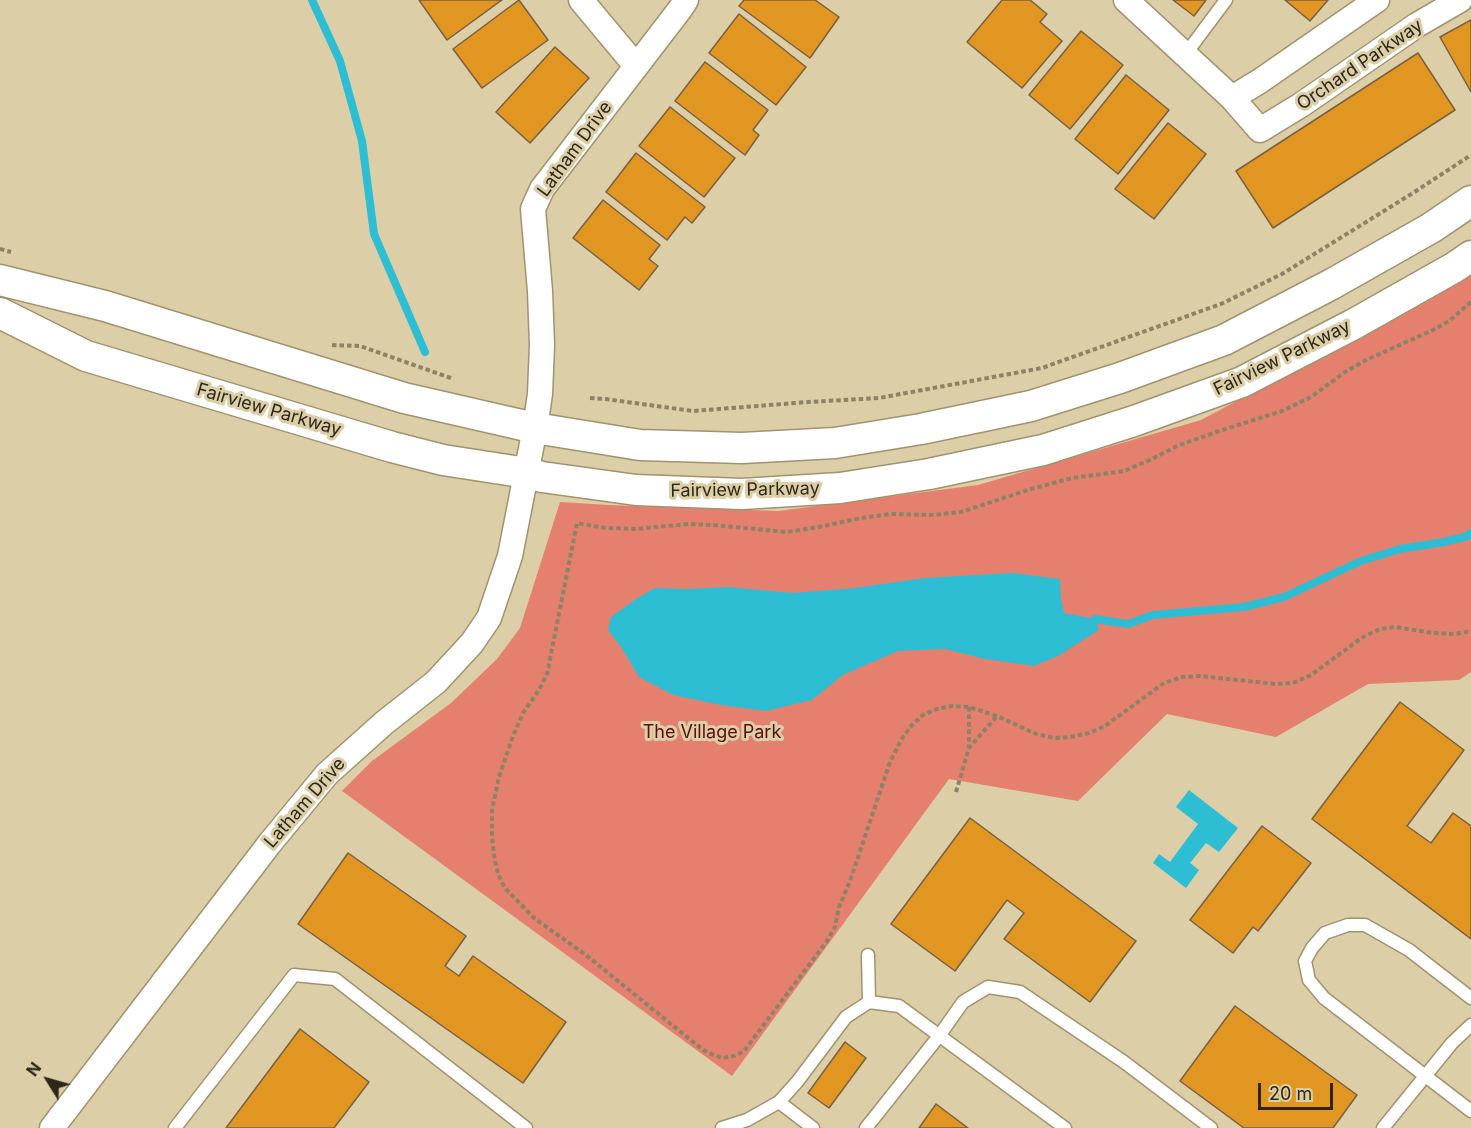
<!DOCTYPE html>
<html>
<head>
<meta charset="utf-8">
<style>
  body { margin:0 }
  #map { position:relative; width:1471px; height:1128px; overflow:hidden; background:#dccea7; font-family:Inter,sans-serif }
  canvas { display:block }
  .north { position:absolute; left:18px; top:1050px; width:60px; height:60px; -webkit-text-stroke:4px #dccea7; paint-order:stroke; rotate:307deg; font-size:16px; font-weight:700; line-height:24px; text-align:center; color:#2c2718 }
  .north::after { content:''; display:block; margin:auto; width:21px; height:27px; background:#2c2718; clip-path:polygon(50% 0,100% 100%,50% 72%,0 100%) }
  .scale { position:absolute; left:1258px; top:1083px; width:75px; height:27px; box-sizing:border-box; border:3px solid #2c2718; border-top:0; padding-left:8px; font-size:18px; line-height:21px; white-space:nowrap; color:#2c2718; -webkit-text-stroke:4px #dccea7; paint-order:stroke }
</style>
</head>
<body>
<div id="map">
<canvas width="1471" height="1128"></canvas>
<div class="north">N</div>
<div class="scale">20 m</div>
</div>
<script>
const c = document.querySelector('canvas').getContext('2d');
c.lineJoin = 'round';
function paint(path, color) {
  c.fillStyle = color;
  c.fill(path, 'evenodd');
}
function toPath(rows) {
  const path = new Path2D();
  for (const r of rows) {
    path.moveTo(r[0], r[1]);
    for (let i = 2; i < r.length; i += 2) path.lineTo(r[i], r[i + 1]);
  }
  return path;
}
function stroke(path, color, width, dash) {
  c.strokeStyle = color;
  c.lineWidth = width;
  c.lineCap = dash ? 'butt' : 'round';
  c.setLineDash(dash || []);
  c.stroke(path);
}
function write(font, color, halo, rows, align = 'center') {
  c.font = font + ' Inter,sans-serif';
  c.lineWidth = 6;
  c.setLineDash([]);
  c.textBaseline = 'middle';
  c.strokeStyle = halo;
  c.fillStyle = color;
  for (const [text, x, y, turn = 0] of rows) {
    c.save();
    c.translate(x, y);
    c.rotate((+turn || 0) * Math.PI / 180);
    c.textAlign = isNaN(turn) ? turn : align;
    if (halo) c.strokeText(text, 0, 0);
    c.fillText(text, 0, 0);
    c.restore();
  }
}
paint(toPath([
  [1471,275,1471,672,1459,680,1368,684,1276,737,1167,714,1078,801,949,779,732,1076,342,791,372,761,451,703,497,659,520,628,560,502,608,505,778,511,978,485,1201,420,1446,290]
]), '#e5806e');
paint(toPath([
  [1012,573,1060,579,1061,599,1064,613,1095,619,1099,630,1058,656,1034,666,985,659,945,649,898,651,843,675,812,700,766,711,721,705,673,695,639,677,621,647,608,630,611,617,636,599,655,588,687,589,728,587,793,593,855,588,925,578],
  [1189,790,1238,828,1219,852,1206,843,1190,863,1199,870,1186,888,1153,863,1159,854,1170,862,1198,824,1176,807]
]), '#2dbed4');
stroke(toPath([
  [312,0,340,61,362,141,374,234,425,352],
  [1095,619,1128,624,1153,615,1244,607,1284,597,1361,561,1400,549,1444,542,1468,536,1471,533]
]), '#2dbed4', 8);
const building = toPath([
  [419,0,502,0,447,40,419,0],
  [519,0,548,40,482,88,453,49,519,0],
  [744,0,815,0,839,17,810,58,739,6,744,0],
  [1002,0,1030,0,1047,14,1040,22,1062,41,1022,88,967,42,1002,0],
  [1173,0,1206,0,1194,16,1173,0],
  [1285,0,1328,0,1310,21,1285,0],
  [739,14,806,67,776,105,709,53,739,14],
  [1471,20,1471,92,1440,37,1471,20],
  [1081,31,1123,65,1070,129,1029,95,1081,31],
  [555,47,589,78,530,143,496,112,555,47],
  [1418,53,1455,110,1273,228,1236,171,1418,53],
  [705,62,768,110,753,130,759,135,745,155,675,101,705,62],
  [1126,75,1169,110,1118,174,1075,139,1126,75],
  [670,107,735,158,704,197,639,146,670,107],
  [1168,123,1206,154,1154,219,1115,189,1168,123],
  [636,153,705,207,692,223,685,217,667,240,606,192,636,153],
  [603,200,660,245,649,259,658,266,639,290,573,238,603,200],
  [1400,702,1464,750,1407,826,1431,843,1453,813,1471,826,1471,939,1312,819,1400,702],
  [970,818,1136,941,1090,1002,1004,939,1024,913,1007,900,955,971,891,924,970,818],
  [1262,826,1311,863,1258,931,1253,927,1233,953,1190,920,1262,826],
  [348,853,466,936,445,966,459,976,473,956,566,1022,523,1083,298,924,348,853],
  [1235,1006,1357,1095,1333,1128,1244,1128,1180,1081,1235,1006],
  [300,1029,369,1082,334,1128,226,1128,300,1029],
  [845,1042,866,1058,829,1108,808,1093,845,1042],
  [936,1104,968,1128,919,1128,936,1104]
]);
paint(building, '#e29622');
stroke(building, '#796043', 1.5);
const service = toPath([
  [1185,55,1226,0],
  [868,955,869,1002],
  [1471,998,1409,950,1365,925,1348,925,1325,933,1312,948,1305,961,1309,980,1324,998,1471,1111],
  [779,1102,813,1128],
  [175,1128,294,975,335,979,526,1128],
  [722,1128,747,1120,779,1102,797,1082,846,1017,869,1002,899,1006,1065,1128],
  [866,1128,939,1036,963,1002,988,987,1020,992,1124,1062,1211,1128],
  [1383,1128,1452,1043,1471,1025]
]);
const minor = toPath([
  [581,0,636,66],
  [1126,0,1232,98,1260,130,1301,105,1417,25,1460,0],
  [1232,98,1260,81,1377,0],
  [52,1128,270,843,327,774,384,723,436,682,472,643,489,618,510,556,535,428,540,394,542,345,540,291,533,209,542,189,681,8,686,0]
]);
const tertiary = toPath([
  [0,280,105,306,404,398,535,428,640,445,742,448,835,443,921,429,1031,406,1120,378,1224,340,1332,284,1431,228,1471,201],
  [0,313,86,356,392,447,443,460,527,473,542,477,636,490,742,494,840,488,929,474,1043,450,1134,421,1242,382,1354,324,1455,267,1471,256]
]);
stroke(service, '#a0936e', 15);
stroke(minor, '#a0936e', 27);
stroke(tertiary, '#a0936e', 33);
stroke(toPath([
  [0,249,11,252],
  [1471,302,1449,321,1433,330,1364,361,1345,372,1311,397,1282,411,1216,432,1177,446,1152,459,1124,471,1072,478,1031,489,961,512,933,515,891,514,861,518,819,527,787,532,713,525,688,524,635,529,606,528,577,523,547,674,539,690,523,713,513,736,499,777,492,810,492,837,494,855,498,874,505,888,534,918,586,955,698,1046,708,1053,723,1058,734,1056,744,1051,827,941,835,927,839,907,850,881,890,762,901,740,913,724,923,715,937,709,951,706,969,707,997,716,1036,734,1055,738,1070,737,1089,733,1105,726,1164,683,1182,677,1200,676,1276,684,1293,683,1311,675,1363,637,1380,629,1395,627,1433,633,1455,634,1471,631],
  [332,345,360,346,451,378],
  [590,398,605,399,693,411,808,402,879,398,1042,368,1221,304,1282,274,1413,193,1471,155],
  [969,707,969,748],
  [956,792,969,748,997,716]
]), '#8c8266', 4, [4.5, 3]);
stroke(service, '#fff', 12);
stroke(minor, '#fff', 24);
stroke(tertiary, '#fff', 30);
write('18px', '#2c2718', '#dccea7', [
  ["Orchard Parkway",1360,65,-34],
  ["Latham Drive",575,149,-54],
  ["Fairview Parkway",1282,358,-26],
  ["Fairview Parkway",269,410,16],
  ["Fairview Parkway",745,490,-1],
  ["Latham Drive",305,803,-49]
]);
write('18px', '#590f07', '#dccea7', [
  ["The Village Park",712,733]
]);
</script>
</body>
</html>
